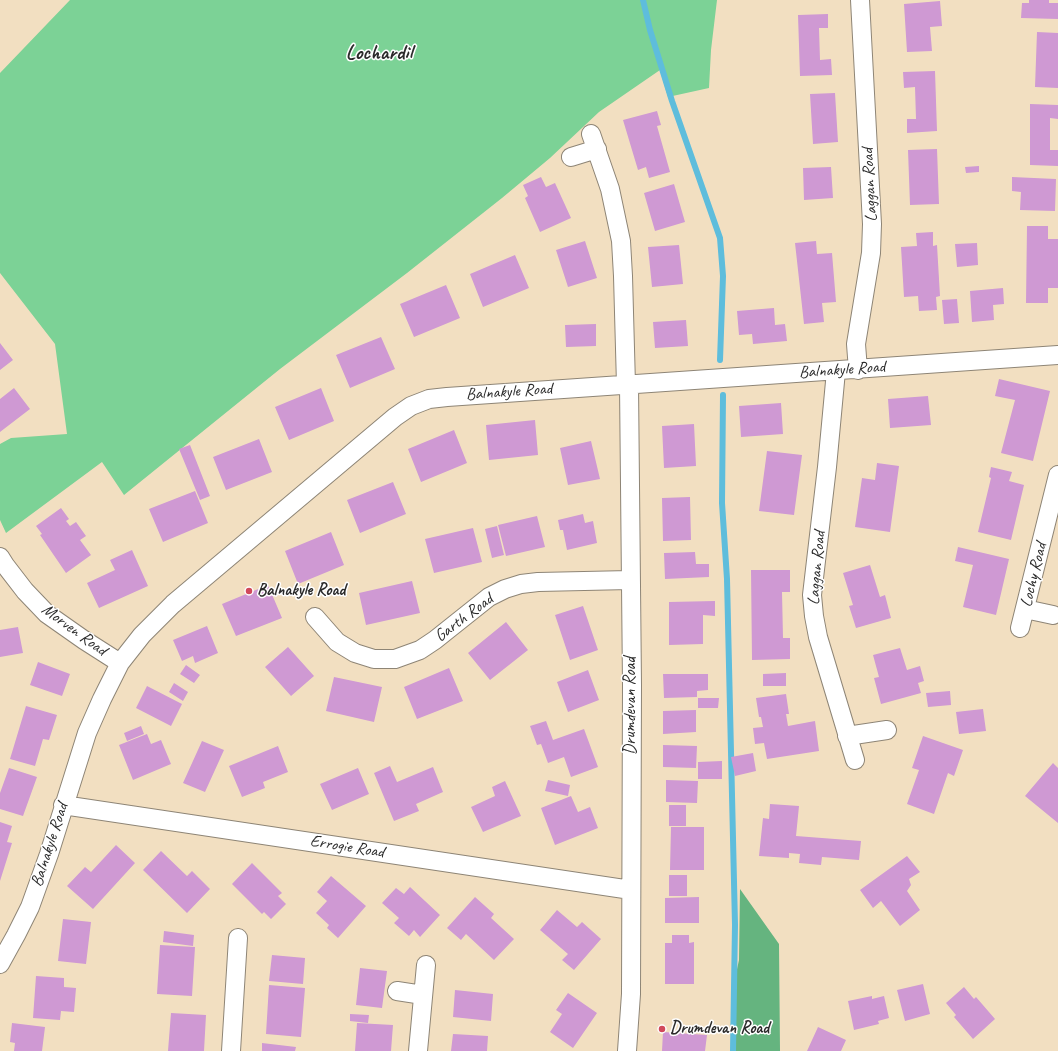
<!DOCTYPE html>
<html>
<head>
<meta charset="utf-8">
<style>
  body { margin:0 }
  canvas { display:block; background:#f2dfc1 }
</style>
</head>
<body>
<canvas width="1058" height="1051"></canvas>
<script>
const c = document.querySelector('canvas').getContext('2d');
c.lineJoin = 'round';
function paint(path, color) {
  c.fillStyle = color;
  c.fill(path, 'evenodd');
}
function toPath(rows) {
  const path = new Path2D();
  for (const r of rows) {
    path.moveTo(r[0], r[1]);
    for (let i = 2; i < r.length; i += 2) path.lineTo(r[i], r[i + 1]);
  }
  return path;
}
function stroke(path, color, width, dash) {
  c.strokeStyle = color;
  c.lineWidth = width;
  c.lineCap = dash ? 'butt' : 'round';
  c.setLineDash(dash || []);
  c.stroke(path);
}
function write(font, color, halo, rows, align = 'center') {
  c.font = font + ' Caveat,sans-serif';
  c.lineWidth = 3;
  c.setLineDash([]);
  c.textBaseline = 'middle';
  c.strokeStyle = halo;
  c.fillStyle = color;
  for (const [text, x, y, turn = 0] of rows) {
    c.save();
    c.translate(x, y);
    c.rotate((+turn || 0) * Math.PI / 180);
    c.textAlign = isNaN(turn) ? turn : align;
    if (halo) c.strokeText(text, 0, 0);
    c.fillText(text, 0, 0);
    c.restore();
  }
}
paint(toPath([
  [70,0,717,0,711,50,709,88,668,97,660,70,599,112,550,158,502,198,407,273,280,369,124,495,102,462,6,533,0,520,0,444,11,438,67,434,55,344,0,273,0,73]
]), '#7cd296');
paint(toPath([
  [740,889,779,944,780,1051,733,1051,734,983,739,960]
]), '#65b47f');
stroke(toPath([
  [643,0,650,30,672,101,720,238,723,276,720,360],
  [723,395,722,503,727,579,735,925,733,1051]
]), '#5ebddc', 6);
paint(toPath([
  [1029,0,1049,0,1049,3,1058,3,1058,19,1021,18,1022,3,1029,3],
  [940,1,942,26,930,27,932,51,907,52,904,4],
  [828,14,828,28,819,28,820,60,831,59,832,75,800,76,798,15],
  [1037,32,1058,33,1058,88,1035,87],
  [935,71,937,131,907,133,907,119,916,119,915,87,904,88,903,72],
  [835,93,838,142,813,144,810,94],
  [1030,104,1058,105,1058,119,1050,118,1050,150,1058,150,1058,166,1030,165],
  [657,111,661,125,657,126,670,172,649,178,646,167,638,170,623,120],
  [937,149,939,204,910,205,908,150],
  [979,166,979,172,966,173,965,167],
  [831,167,833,198,804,200,803,168],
  [541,177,546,187,555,183,571,218,540,232,525,198,528,196,523,185],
  [1012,177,1056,179,1055,211,1020,210,1021,192,1012,191],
  [674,184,685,222,655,231,644,193],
  [1027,226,1048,226,1048,239,1058,239,1058,288,1048,288,1048,303,1026,303],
  [933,232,933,246,937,245,940,296,936,297,937,310,919,311,918,296,904,297,901,247,917,246,916,233],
  [585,241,597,278,568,287,556,250],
  [816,241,817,254,832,253,836,302,822,303,824,322,804,324,795,243],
  [977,243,978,265,957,267,955,244],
  [679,245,683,284,652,287,648,247],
  [515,255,529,288,483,307,470,274],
  [446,285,460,318,414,337,400,304],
  [1003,288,1004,304,993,305,994,320,972,322,970,291],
  [957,299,959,323,944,324,942,300],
  [774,308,775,325,785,324,787,341,753,344,752,334,739,335,737,311],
  [686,320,688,346,655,348,653,322],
  [596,324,596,346,566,347,565,325],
  [381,337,395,369,350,388,336,355],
  [0,343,13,360,0,370],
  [999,379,1050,391,1033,461,1001,453,1015,400,995,396],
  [14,388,30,409,0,432,0,399],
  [321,388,334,421,289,440,275,407],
  [928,396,931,425,890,428,888,399],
  [781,403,783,434,741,437,739,406],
  [535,420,538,455,489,460,486,425],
  [694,424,696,466,664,468,662,426],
  [454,430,467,463,421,482,408,449],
  [259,439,272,472,226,490,213,457],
  [591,441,600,479,568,485,560,448],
  [190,445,210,496,200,500,179,449],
  [767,451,802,455,794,515,759,511],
  [877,463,899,466,890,532,855,527,862,478,875,480],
  [991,467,1012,472,1009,481,1024,485,1011,540,978,532,991,478,989,477],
  [393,482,406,514,360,533,347,500],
  [195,491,208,523,163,542,149,509],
  [690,497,691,540,663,541,662,498],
  [61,508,69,519,66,521,70,526,76,522,86,536,80,540,91,555,66,573,40,535,42,534,36,526],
  [583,514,585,523,593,521,597,543,567,550,563,530,560,530,558,520],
  [537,516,545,547,506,556,498,525],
  [497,526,504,555,492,558,485,529],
  [473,528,482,562,434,573,425,539],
  [331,532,344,565,298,584,285,551],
  [958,547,1009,559,996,615,963,607,973,565,955,561],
  [132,550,148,586,99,608,87,583,115,570,110,560],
  [695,552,696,564,709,564,709,577,665,579,664,553],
  [870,565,880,597,885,595,891,618,856,628,849,606,853,605,843,573],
  [751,570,790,570,790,592,782,592,783,638,790,638,790,659,752,660],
  [412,581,420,613,366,625,359,593],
  [268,585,282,618,236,636,222,604],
  [715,601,715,616,703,615,703,644,669,645,669,602],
  [583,606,598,650,570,660,555,615],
  [506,622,528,650,490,680,468,653],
  [207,626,218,653,195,663,193,656,182,661,173,640],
  [18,627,23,653,0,657,0,630],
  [288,647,314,676,291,696,265,667],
  [900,648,907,670,920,666,924,681,918,683,921,693,881,704,874,678,879,677,873,655],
  [38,662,70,674,62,696,30,685],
  [186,665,200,675,194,683,180,674],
  [449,668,463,701,417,719,404,687],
  [588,670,599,700,568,712,557,682],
  [786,673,786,686,763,686,763,674],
  [663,674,708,674,708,690,697,691,697,697,664,698],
  [334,677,382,687,374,722,326,711],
  [174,683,188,692,183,701,169,692],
  [147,686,182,704,171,726,136,708],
  [950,691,951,705,928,707,926,693],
  [786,694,789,714,786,714,788,726,815,721,819,751,767,759,764,743,755,744,753,728,763,727,761,717,759,717,756,698],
  [698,698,719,698,718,708,698,708],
  [26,706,57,715,49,740,43,739,35,766,10,759],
  [983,709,986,731,959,734,956,712],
  [696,710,696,732,663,734,663,711],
  [546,721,553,740,584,729,598,767,571,777,564,757,548,763,541,744,537,745,530,726],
  [141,726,144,734,127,741,124,733],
  [147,734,151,744,161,740,171,764,133,780,119,745],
  [923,736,963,750,954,776,948,773,934,814,907,804,919,770,912,768],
  [202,741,224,750,205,792,183,783],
  [663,745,697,746,696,768,663,767],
  [278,746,288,772,263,782,265,788,242,797,229,766],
  [753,753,756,771,735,776,731,757],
  [722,761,722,779,698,779,698,762],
  [1053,763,1058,768,1058,823,1025,796],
  [390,766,397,782,433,767,443,792,416,804,419,811,394,821,374,773],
  [9,768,37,777,23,816,0,809,0,793],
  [358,768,369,794,332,810,320,784],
  [548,780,570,785,568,796,545,791],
  [666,780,698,781,697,803,666,802],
  [505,781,521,816,483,832,471,807,495,796,492,787],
  [571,796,578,812,590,807,598,828,555,845,541,808],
  [770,804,799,806,796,836,861,841,859,860,822,857,821,865,799,863,800,854,789,853,789,858,759,856,763,818,769,819],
  [669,805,686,805,686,826,669,826],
  [0,822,12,826,7,842,12,843,0,881],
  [671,827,704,827,704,870,670,870],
  [116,845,135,863,93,909,67,886,85,867,91,872],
  [161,851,187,876,192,871,210,889,187,913,143,870],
  [907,856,920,872,909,879,911,885,907,891,920,910,900,926,881,901,873,908,860,890],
  [252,863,282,893,278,896,286,904,271,919,264,912,262,914,232,884],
  [669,875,687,875,687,896,669,896],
  [331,876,366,906,338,938,327,928,329,925,316,913,327,901,317,892],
  [410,887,440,915,420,937,414,930,409,936,394,923,399,918,382,903,396,888,404,894],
  [475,897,494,914,491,918,514,939,494,960,466,934,461,940,447,928],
  [699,897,699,923,665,923,665,898],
  [557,910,577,927,582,922,601,939,574,970,562,960,568,954,540,930],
  [63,919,91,922,86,964,58,961],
  [164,931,194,935,193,946,163,942],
  [672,935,689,935,689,943,694,942,694,984,665,984,665,943,672,943],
  [160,945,195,947,192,996,157,994],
  [272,955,305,958,303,984,269,981],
  [360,968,387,971,382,1008,356,1005],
  [36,976,64,978,64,987,76,988,74,1012,61,1011,60,1020,33,1018],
  [923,984,930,1014,905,1021,897,990],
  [269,985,305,988,301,1037,266,1034],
  [964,987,974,999,976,997,995,1019,973,1039,954,1017,956,1015,946,1003],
  [455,990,493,994,491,1021,453,1017],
  [568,993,597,1013,573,1048,550,1032,562,1014,556,1010],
  [872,996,872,999,884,996,889,1018,878,1021,879,1024,854,1030,848,1001],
  [171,1013,206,1015,204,1051,168,1051],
  [350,1014,369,1015,368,1023,350,1021],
  [12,1023,45,1027,42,1051,14,1051,15,1043,10,1042],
  [357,1023,393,1025,391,1051,355,1051],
  [818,1027,846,1040,841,1051,807,1051],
  [663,1032,707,1035,705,1051,662,1051],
  [453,1034,488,1036,487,1051,451,1051],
  [262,1043,296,1047,295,1051,262,1051]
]), '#cf99d3');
const street = toPath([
  [591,134,610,189,621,241,623,276,626,385],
  [571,157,597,149],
  [858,370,856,344,871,253,872,224,860,0],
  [836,371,827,467,812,595,814,616,818,637,855,760],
  [0,557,5,565,25,591,47,614,84,640,120,663],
  [1025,609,1053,615],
  [315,617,337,642,355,653,374,659,395,659,420,650,435,640,489,597,505,589,521,584,538,582,630,580],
  [1020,628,1058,475],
  [847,736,887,730],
  [63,805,631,890],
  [0,964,16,935,30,907,49,854,87,733,102,699,120,663,142,635,173,604,395,417,411,406,429,399,447,397,1058,355],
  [397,991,423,995],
  [231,1051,238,938],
  [418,1051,426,965],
  [627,1051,631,994,632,685,629,385]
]);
stroke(street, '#8e8576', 20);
stroke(street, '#fff', 18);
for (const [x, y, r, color] of [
  [249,591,4,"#d1495b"],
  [662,1029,4,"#d1495b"]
]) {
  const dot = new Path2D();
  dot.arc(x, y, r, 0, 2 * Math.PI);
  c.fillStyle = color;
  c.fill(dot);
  stroke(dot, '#fff', 1.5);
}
write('17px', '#2b2b2b', '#fff', [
  ["Laggan Road",870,185,-93],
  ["Balnakyle Road",842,370,-4],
  ["Balnakyle Road",509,392,-4],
  ["Laggan Road",817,568,-85],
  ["Lochy Road",1034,575,-76],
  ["Garth Road",464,618,-37],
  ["Morven Road",74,630,36],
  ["Drumdevan Road",631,706,-90],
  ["Balnakyle Road",50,845,-72],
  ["Errogie Road",347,847,9]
]);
write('bold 17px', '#2b2b2b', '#fff', [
  ["Balnakyle Road",257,591],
  ["Drumdevan Road",670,1029]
], 'left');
write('bold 21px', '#2b2b2b', '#fff', [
  ["Lochardil",379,53]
]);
</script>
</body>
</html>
